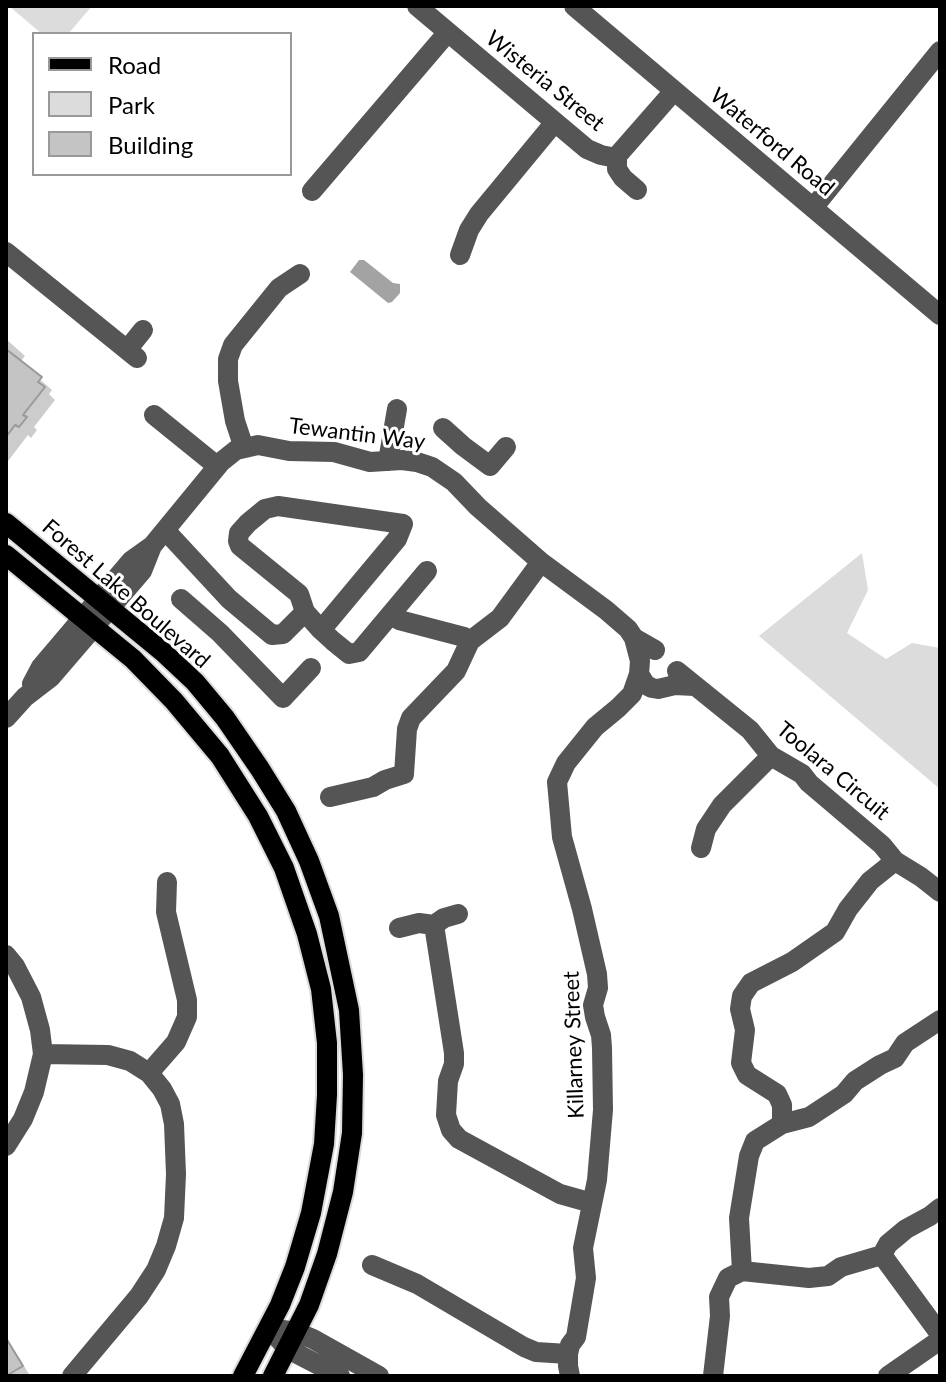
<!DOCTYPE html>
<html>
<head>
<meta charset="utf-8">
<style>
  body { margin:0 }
  #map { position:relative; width:946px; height:1382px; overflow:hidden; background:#fff; font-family:Lato,sans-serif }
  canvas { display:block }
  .frame { position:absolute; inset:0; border:8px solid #000; pointer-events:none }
  .legend { position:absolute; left:32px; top:32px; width:260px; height:144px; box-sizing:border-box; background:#fff; border:2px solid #999; margin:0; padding:10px 14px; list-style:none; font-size:24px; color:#000 }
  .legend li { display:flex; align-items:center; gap:16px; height:40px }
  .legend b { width:40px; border:2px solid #999 }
</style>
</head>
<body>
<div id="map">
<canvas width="946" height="1382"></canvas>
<div class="frame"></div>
<ul class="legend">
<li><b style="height:10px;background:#000"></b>Road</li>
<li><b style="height:22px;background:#dcdcdc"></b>Park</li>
<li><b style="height:22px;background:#c4c4c4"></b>Building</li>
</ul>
</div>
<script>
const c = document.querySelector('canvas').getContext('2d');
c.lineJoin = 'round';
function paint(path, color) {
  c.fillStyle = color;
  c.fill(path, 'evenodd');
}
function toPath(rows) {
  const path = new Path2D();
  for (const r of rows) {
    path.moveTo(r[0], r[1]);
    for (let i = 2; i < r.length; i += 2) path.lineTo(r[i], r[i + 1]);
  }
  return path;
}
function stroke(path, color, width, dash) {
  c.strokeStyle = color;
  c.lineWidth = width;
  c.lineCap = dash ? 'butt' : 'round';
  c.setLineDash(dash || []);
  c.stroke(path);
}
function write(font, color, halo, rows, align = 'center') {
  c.font = font + ' Lato,sans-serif';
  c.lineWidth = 6;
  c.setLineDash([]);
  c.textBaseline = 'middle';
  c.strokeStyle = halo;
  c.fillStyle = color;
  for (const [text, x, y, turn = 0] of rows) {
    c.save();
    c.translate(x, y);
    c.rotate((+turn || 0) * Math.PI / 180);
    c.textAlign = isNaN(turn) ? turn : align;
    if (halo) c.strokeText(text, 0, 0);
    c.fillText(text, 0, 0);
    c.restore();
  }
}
paint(toPath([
  [9,6,92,6,68,34,42,34],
  [862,553,868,590,847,633,886,659,912,643,940,648,940,789,759,636]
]), '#dcdcdc');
paint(toPath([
  [359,260,364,260,393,283,400,284,400,293,392,302,388,303,350,272]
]), '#a3a3a3');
paint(toPath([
  [6,339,25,356,20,362,52,390,49,394,55,400,34,427,37,430,31,438,28,435,8,461,6,460],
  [11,1350,20,1359,30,1376,6,1376,6,1353]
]), '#0003');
const building = toPath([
  [6,349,42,377,38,382,45,387,23,415,27,417,19,427,15,425,6,437,6,349],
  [6,1338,23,1366,6,1376,6,1338]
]);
paint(building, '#c4c4c4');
stroke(building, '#999', 2);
const major = toPath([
  [6,523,163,652,195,682,225,718,260,769,286,811,309,861,329,916,349,1010,353,1075,352,1133,343,1192,327,1254,309,1305,273,1376],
  [6,555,133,659,174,701,220,756,258,816,284,868,307,934,321,989,327,1043,327,1095,324,1144,311,1213,295,1267,280,1305,243,1376]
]);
stroke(major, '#dbdbdb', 24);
stroke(toPath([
  [417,6,587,149,601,155,611,157,617,156,674,91],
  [574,6,940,315],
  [617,156,617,169,623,178,637,190],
  [312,191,448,32],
  [813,208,940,51],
  [6,252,137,358],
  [460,255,469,230,479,214,555,122],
  [127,350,143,330],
  [154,415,217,466],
  [443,428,463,446,490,466,506,447],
  [244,448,235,421,228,381,228,359,233,345,279,288,300,274],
  [388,461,397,409],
  [165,530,229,599,272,635,283,634,305,612],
  [181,599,220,633,283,698,311,668],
  [399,620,464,637,470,641],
  [321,630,397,539,403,524,278,506,265,509,248,523,239,533,238,541,240,546,299,594,305,612,321,630,333,641,349,654,359,652,427,571],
  [677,671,750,730,771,756,802,774,809,783,882,845,895,861,921,877,940,892],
  [639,674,646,685,652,688,658,689,675,685,694,686],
  [32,684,41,667,131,561,152,546],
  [6,718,25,697,51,677,142,571,152,546,221,462,236,450,258,445,289,451,334,452,370,462,402,460,417,462,432,467,454,482,478,507,541,562,606,610,628,629,634,638,655,650],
  [330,797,373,787,385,780,404,774,407,729,411,718,456,671,470,641,500,618,541,562],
  [701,848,706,829,722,805,771,756],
  [434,925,454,1053,454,1064,448,1081,446,1115,451,1130,459,1139,560,1194,592,1203],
  [399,928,419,923,434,925,444,918,458,914],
  [6,955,15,966,31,997,40,1030,43,1054,34,1092,23,1119,6,1146],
  [43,1054,108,1055,130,1061,149,1073,162,1089,170,1104,174,1124,176,1174,174,1218,166,1246,156,1270,139,1296,72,1376],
  [149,1073,176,1042,187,1017,187,1000,166,912,167,882],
  [782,1124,782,1105,777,1094,747,1075,741,1063,745,1030,740,1009,742,996,751,983,792,962,835,932,848,909,870,881,895,861],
  [882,1255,940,1334],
  [372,1265,417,1284,524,1347,536,1352,568,1354],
  [742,1271,739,1218,749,1156,755,1141,782,1124,809,1117,844,1094,855,1081,880,1065,895,1058,905,1043,940,1020],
  [269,1328,296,1332,313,1339,379,1376],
  [276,1336,288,1349,340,1376],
  [570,1376,568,1366,568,1354,570,1345,576,1337,586,1278,583,1248,597,1180,603,1110,602,1048,601,1035,595,1017,593,1005,598,988,597,974,582,909,562,837,557,782,566,763,595,727,618,708,632,694,639,674,640,661,634,638],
  [713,1376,720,1316,719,1297,728,1278,742,1271,809,1278,828,1276,841,1267,882,1255,888,1244,906,1229,930,1216,940,1208],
  [888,1376,940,1340]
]), '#555', 20);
stroke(major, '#000', 20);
write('22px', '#000', '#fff', [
  ["Wisteria Street",545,81,39],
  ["Waterford Road",772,142,40],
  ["Tewantin Way",357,434,7],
  ["Forest Lake Boulevard",126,594,41],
  ["Toolara Circuit",833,771,40],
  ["Killarney Street",574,1045,-92]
]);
</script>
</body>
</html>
